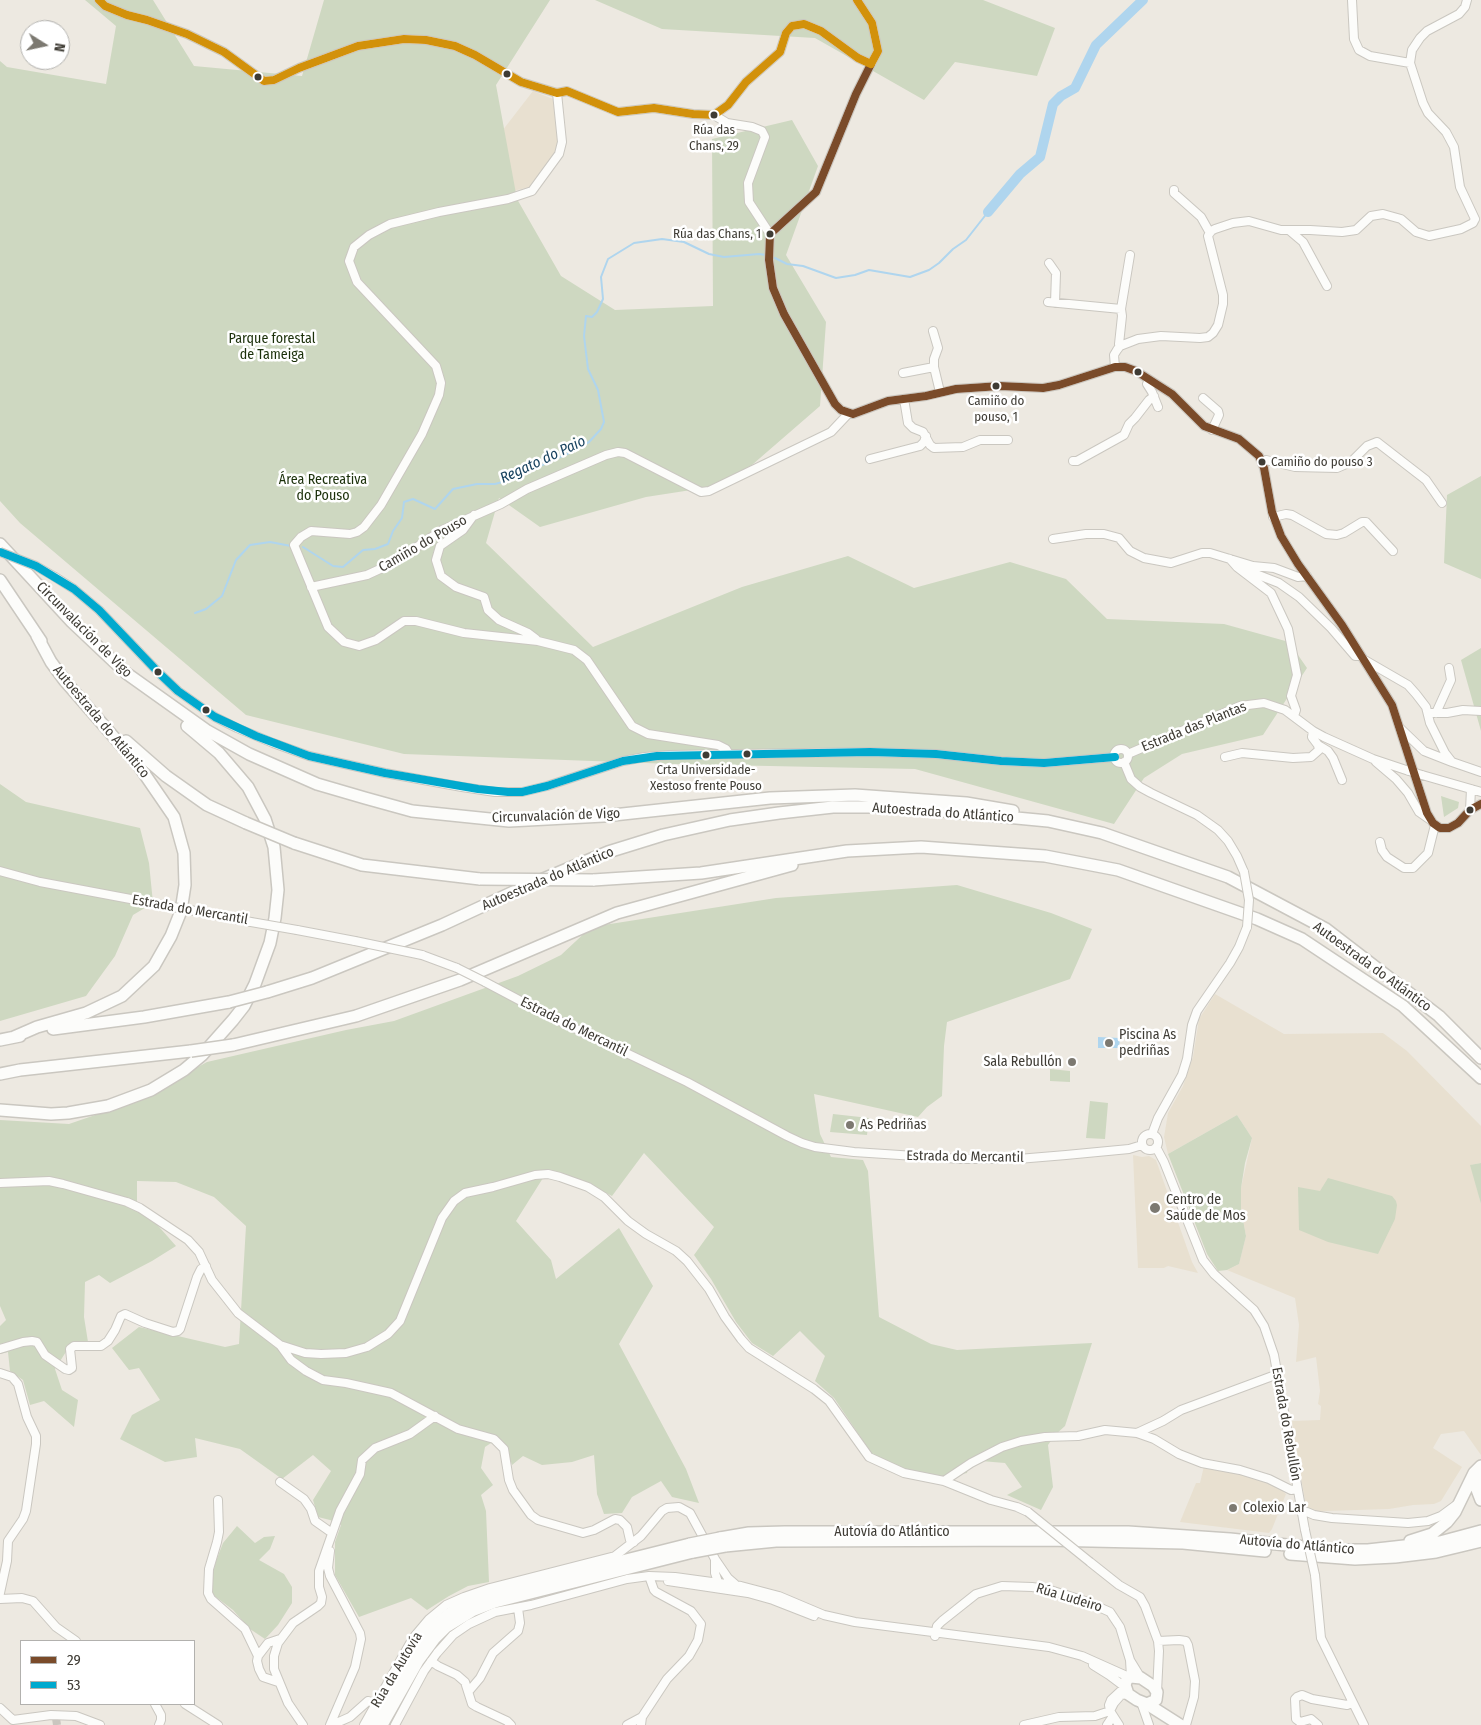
<!DOCTYPE html>
<html>
<head>
<meta charset="utf-8">
<style>
  body { margin:0 }
  #map { position:relative; width:1481px; height:1725px; overflow:hidden; background:#ede9e1; font-family:"Fira Sans Condensed",sans-serif }
  canvas { display:block }
  .legend { position:absolute; left:20px; top:1640px; width:175px; height:65px; box-sizing:border-box; background:#fff; border:1px solid #b2b1ae; margin:0; padding:6px 9px; list-style:none; font-size:15px; color:#3f3c35 }
  .legend li { display:flex; align-items:center; gap:10px; height:25px }
  .legend b { width:25px; border:1px solid #b2b1ae }
  .north { position:absolute; left:20px; top:20px; width:50px; height:50px; box-sizing:border-box; background:#fff; border:1px solid #b2b1ae; border-radius:50%; rotate:100deg; font-size:14px; font-weight:700; line-height:20px; text-align:center; color:#3f3c35 }
  .north::after { content:''; display:block; margin:auto; width:18px; height:22px; background:#7c7971; clip-path:polygon(50% 0,100% 100%,50% 72%,0 100%) }
</style>
</head>
<body>
<div id="map">
<canvas width="1481" height="1725"></canvas>
<ul class="legend">
<li><b style="height:6px;background:#7a4b2a"></b>29</li>
<li><b style="height:6px;background:#00a9ce"></b>53</li>
</ul>
<div class="north">N</div>
</div>
<script>
const c = document.querySelector('canvas').getContext('2d');
c.lineJoin = 'round';
function paint(path, color) {
  c.fillStyle = color;
  c.fill(path, 'evenodd');
}
function toPath(rows) {
  const path = new Path2D();
  for (const r of rows) {
    if (r.length === 3) {
      path.moveTo(r[0] + r[2], r[1]);
      path.arc(r[0], r[1], r[2], 0, 2 * Math.PI);
      continue;
    }
    path.moveTo(r[0], r[1]);
    for (let i = 2; i < r.length; i += 2) path.lineTo(r[i], r[i + 1]);
  }
  return path;
}
function stroke(path, color, width, dash) {
  c.strokeStyle = color;
  c.lineWidth = width;
  c.lineCap = dash ? 'butt' : 'round';
  c.setLineDash(dash || []);
  c.stroke(path);
}
function write(font, color, halo, rows, align = 'center') {
  c.font = font + ' "Fira Sans Condensed",sans-serif';
  c.lineWidth = 5;
  c.setLineDash([]);
  c.textBaseline = 'middle';
  c.strokeStyle = halo;
  c.fillStyle = color;
  for (const [text, x, y, turn = 0] of rows) {
    c.save();
    c.translate(x, y);
    c.rotate((+turn || 0) * Math.PI / 180);
    c.textAlign = isNaN(turn) ? turn : align;
    if (halo) c.strokeText(text, 0, 0);
    c.fillText(text, 0, 0);
    c.restore();
  }
}
paint(toPath([
  [533,91,553,99,559,138,555,155,529,187,494,196,492,144],
  [1215,994,1284,1034,1383,1033,1407,1051,1481,1126,1481,1163,1471,1165,1481,1204,1481,1455,1464,1431,1441,1434,1433,1448,1462,1467,1441,1501,1434,1504,1413,1505,1389,1509,1325,1511,1307,1514,1292,1421,1320,1420,1321,1406,1318,1404,1320,1391,1316,1357,1296,1362,1299,1325,1295,1298,1227,1270,1239,1264,1246,1236,1241,1209,1241,1188,1252,1138,1237,1115,1168,1154,1164,1137,1168,1113,1183,1086,1193,1057,1199,1019],
  [1133,1155,1142,1157,1149,1156,1156,1160,1192,1262,1198,1273,1168,1266,1164,1268,1138,1268],
  [1204,1466,1237,1472,1268,1482,1281,1489,1286,1494,1272,1529,1269,1533,1180,1522,1196,1483,1200,1483]
]), '#e8e0d0');
paint(toPath([
  [85,0,153,0,194,66,302,76,324,0,550,0,496,85,517,199,561,276,615,310,713,306,712,139,792,120,818,166,786,255,826,322,820,406,730,484,646,497,540,527,499,498,486,543,593,647,742,587,848,556,914,588,1010,562,1066,579,1107,619,1224,624,1289,642,1307,668,1263,735,1182,754,1144,778,1114,824,915,769,673,764,404,754,246,715,20,523,0,501,0,61,7,67,106,84,116,26],
  [595,0,983,0,1055,28,1037,76,955,62,924,100,815,38,662,29],
  [1481,476,1481,579,1444,563,1447,495],
  [1481,648,1481,731,1461,660],
  [0,784,26,802,140,828,149,863,153,903,133,915,115,956,86,996,0,1021],
  [1441,796,1459,802,1458,808,1444,817],
  [957,885,1051,913,1092,929,1070,979,947,1022,944,1046,942,1096,927,1107,918,1117,814,1094,820,1134,831,1157,863,1160,868,1171,879,1317,931,1344,957,1350,1092,1343,1065,1426,1055,1435,1048,1445,1053,1487,1041,1510,1007,1495,1022,1487,1005,1463,969,1460,967,1473,943,1478,904,1470,872,1454,834,1398,815,1381,825,1356,800,1331,773,1356,752,1343,736,1322,711,1279,694,1255,714,1227,644,1153,612,1196,587,1183,548,1170,516,1221,551,1260,556,1279,619,1228,653,1286,619,1344,686,1469,699,1503,672,1497,661,1481,632,1497,622,1513,604,1514,597,1494,594,1455,572,1462,542,1465,523,1456,512,1465,508,1453,491,1443,485,1447,481,1468,493,1485,481,1495,486,1511,489,1582,468,1586,449,1596,427,1610,411,1598,359,1617,335,1575,335,1542,341,1525,330,1520,318,1517,313,1500,331,1471,313,1455,282,1479,240,1449,195,1438,197,1457,165,1462,120,1439,132,1415,160,1400,139,1368,129,1370,112,1348,139,1327,225,1347,239,1344,246,1226,214,1197,176,1182,137,1181,137,1202,176,1246,152,1261,110,1283,99,1275,85,1282,84,1317,88,1342,71,1344,55,1369,62,1390,78,1400,74,1427,44,1401,30,1405,23,1380,10,1371,8,1352,0,1354,0,1326,6,1320,0,1306,0,1120,69,1124,139,1100,207,1062,346,1030,394,1021,518,976,561,955,591,927,776,898],
  [1050,1069,1070,1071,1070,1082,1050,1081],
  [1090,1101,1108,1103,1105,1139,1086,1138],
  [833,1114,869,1118,867,1135,830,1132],
  [1237,1115,1252,1138,1245,1163,1241,1188,1241,1209,1246,1236,1239,1264,1227,1270,1218,1271,1207,1254,1168,1154],
  [1481,1163,1481,1204,1470,1165],
  [1328,1178,1392,1196,1396,1201,1397,1205,1395,1219,1378,1254,1328,1242,1299,1230,1298,1187,1320,1191],
  [237,1526,255,1543,264,1537,275,1536,270,1549,259,1560,284,1574,292,1587,292,1603,278,1625,265,1639,250,1629,233,1610,212,1594,211,1580,216,1561,223,1543]
]), '#ced8c1');
paint(toPath([
  [1098,1037,1120,1038,1119,1048,1098,1048]
]), '#afd5ee');
stroke(toPath([
  [775,258,787,264,803,266,836,278,855,275,869,270,910,277,929,270,939,263,953,249,966,240,988,212],
  [303,547,333,566,343,567,363,550,375,549,388,544,393,531,402,518,404,502,413,499,435,509,453,489,477,484,495,484,506,481,569,453,589,442,601,429,604,422,598,390,588,369,584,336,586,316,592,317,597,312,603,299,601,277,608,259,634,243,662,239,684,242,709,254,724,257,759,254,766,255],
  [195,613,206,609,222,596,236,560,250,545,270,542,291,546]
]), '#afd5ee', 2);
stroke(toPath([
  [988,212,1020,174,1040,157,1053,104,1061,96,1075,88,1096,45,1143,0]
]), '#afd5ee', 10);
stroke(toPath([
  [56,1718,57,1725]
]), '#cac6bf', 8, [8, 4]);
const minor = toPath([
  [99,0,105,6,127,15,147,20,187,34,224,52,264,81,274,80,299,68,358,46,404,39,426,40,455,46,475,55,521,82,557,93,567,91,618,112,654,108,693,114,714,115,728,105,746,82,780,52,786,33,792,26,804,24,821,31,858,58,871,64,878,51,872,23,857,0],
  [1352,0,1354,39,1359,50,1370,56,1410,63],
  [1467,0,1465,7,1459,14,1427,31,1420,38,1412,50,1410,63,1423,103,1428,113,1446,132,1454,147,1460,187,1475,219],
  [871,64,856,94,816,192,770,234,769,260,773,288,784,314,835,404,841,410,853,414,888,401,926,396,956,389,1000,386,1043,388,1059,385,1115,367,1125,367,1136,371,1172,394,1204,426,1239,439,1259,456,1264,468,1272,512,1281,536,1298,564,1342,625,1392,705,1427,813,1433,823,1440,828,1449,828,1458,823,1470,810,1481,804],
  [557,93,562,142,559,154,532,191,508,199,439,212,390,224,369,235,354,247,349,261,357,282,436,366,441,383,439,395,422,434,381,505,364,527,357,532,350,534,311,531,301,537,294,545,328,627,344,642,359,646,376,640,404,621,416,621,464,633,538,641,574,650,587,660,632,726,648,734,718,745,726,749,729,754],
  [714,115,727,123,752,127,762,131,765,137,748,183,749,202,770,234],
  [1174,190,1174,193,1201,217,1210,233],
  [1290,231,1303,242,1327,286],
  [1049,263,1056,273,1055,303],
  [1048,302,1121,309],
  [933,331,938,348,934,359,934,367,940,392],
  [1120,346,1119,344,1122,316,1121,309,1130,255],
  [1115,367,1114,355,1117,350,1120,346,1138,339,1161,336,1200,338,1208,337,1213,333,1218,325,1223,304,1223,295,1208,236,1211,231,1215,229,1233,223,1249,221,1281,230,1310,230,1342,232,1356,230,1371,216,1383,214,1401,219,1416,232,1429,236,1461,229,1473,223,1475,219],
  [903,373,934,367],
  [1149,380,1147,384,1152,392,1158,407],
  [1203,398,1218,411,1219,415,1212,430],
  [904,399,908,423,913,428,923,432,930,445,934,448,963,447,980,440,1008,440],
  [870,459,920,446,924,442,926,436],
  [1073,461,1077,461,1124,435,1129,424,1135,418,1149,400,1154,396],
  [1263,462,1266,460,1295,467,1337,468,1351,462,1367,446,1377,442,1426,480,1442,503],
  [474,515,463,530,440,546,436,560,441,576,456,587,484,597,488,610,499,620,528,633,536,639],
  [1273,517,1286,514,1292,515,1326,534,1337,535,1344,533,1362,522,1366,522,1393,551],
  [1053,539,1086,534,1104,534,1119,538,1130,551,1144,558,1171,563,1202,553,1210,553,1253,566,1274,568,1298,577,1307,576],
  [1230,559,1237,567,1271,593,1288,629,1297,675,1291,696,1296,710,1294,716],
  [1243,569,1279,583,1299,597,1331,628,1355,656,1359,656],
  [55,577,74,589,99,610,159,673,178,691,215,717,237,728,273,743,309,756,385,773,462,787,495,792,522,792,547,786,623,761,645,757,670,755,870,752,936,754,1001,761,1044,763,1115,757],
  [311,587,367,575,393,563,442,530,501,504,527,489,606,455,618,452,625,453,701,492,709,491,831,432,848,414],
  [1363,659,1408,685,1416,694,1426,707,1430,723,1445,753,1452,762,1481,772],
  [1428,713,1447,713,1463,710,1481,711],
  [1436,713,1451,680,1449,668],
  [1400,728,1424,751,1452,762],
  [1318,745,1328,751,1333,758,1342,780],
  [1121,756,7],
  [1128,754,1240,706,1264,703,1285,710,1313,731,1324,737,1373,759,1409,771],
  [1225,757,1242,753,1293,758,1311,757,1319,750,1318,745,1312,737,1313,731],
  [1124,762,1131,779,1140,787,1151,793,1197,815,1218,830,1228,841,1237,856,1244,872],
  [1376,762,1396,779,1408,793,1419,812,1429,819],
  [1422,775,1481,792],
  [1470,810,1471,789],
  [1380,842,1382,850,1387,857,1404,868,1413,868,1428,853,1435,825],
  [0,871,40,882,173,907],
  [190,910,251,922],
  [297,930,355,941],
  [422,955,457,968],
  [485,982,551,1017,687,1082,787,1136,802,1143,815,1147,854,1152,961,1159,1018,1159,1066,1155,1129,1149,1142,1145],
  [1150,1142,8],
  [1152,1134,1158,1118,1182,1075,1187,1059,1192,1025,1197,1011,1230,963,1239,947,1247,927],
  [1156,1147,1164,1162,1203,1260,1214,1274,1254,1310,1264,1326,1274,1355,1305,1530],
  [0,1183,49,1181,63,1184,127,1202,140,1208,188,1240,199,1252,212,1280,238,1313,280,1345,305,1353,321,1354,346,1353,367,1347,388,1334,400,1321,442,1218,454,1201,465,1193,493,1187,535,1175,548,1174,560,1177,588,1187,604,1197,628,1221,646,1234,676,1251,687,1261,709,1289,725,1317,741,1339,749,1348,814,1389,829,1401,869,1457,904,1473,944,1481,991,1500,1017,1507,1028,1512],
  [280,1345,291,1360,306,1371,323,1380,346,1383,391,1393,458,1429,494,1439,504,1449,509,1480,513,1490,531,1515,538,1520,583,1533,594,1530,615,1519,620,1520,627,1527,630,1540,634,1542],
  [0,1349,23,1342,32,1341,37,1342,45,1355,65,1369,69,1370,72,1368,70,1349,74,1346,101,1346,108,1341,115,1330,121,1316,125,1314,145,1323,173,1332,178,1331,180,1329,197,1277,201,1269,206,1266],
  [0,1373,12,1377,18,1384,27,1417,36,1436,36,1444,26,1511,23,1519,8,1541,7,1561,0,1593],
  [1137,1433,1154,1439,1179,1454,1202,1463,1240,1470,1269,1479,1291,1490,1297,1489],
  [944,1481,971,1463,1002,1447,1021,1441,1045,1437,1078,1436,1105,1430,1137,1433,1163,1421,1181,1410,1278,1374],
  [280,1482,304,1499,311,1509,315,1521,332,1533],
  [218,1500,219,1532,217,1542,209,1569,208,1593,211,1599,245,1629,258,1656],
  [1301,1512,1307,1512,1314,1515,1332,1518,1408,1523,1428,1521,1441,1516,1456,1505],
  [715,1559,715,1573,718,1582,721,1585],
  [1090,1562,1119,1585,1140,1597,1145,1606,1158,1641,1159,1651,1157,1692],
  [1315,1575,1321,1638,1364,1725],
  [668,1581,748,1593,773,1600,814,1616],
  [0,1599,22,1598,33,1601,56,1627,76,1641],
  [935,1636,937,1626,942,1621,976,1594,1002,1586,1032,1587,1047,1589,1085,1601,1110,1612,1120,1627,1130,1660],
  [1158,1641,1179,1640,1186,1641,1188,1645,1195,1681,1194,1697,1186,1725],
  [431,1661,438,1666,457,1675,465,1682,472,1704,477,1707,507,1721,511,1725],
  [1093,1665,1109,1675,1125,1687,1111,1700,1109,1705,1110,1711,1114,1703,1121,1695,1128,1694],
  [1131,1677,1130,1660,1141,1678],
  [278,1682,263,1677,259,1669,257,1661,258,1656,268,1643,280,1639],
  [469,1691,480,1678,493,1653,518,1631,520,1623,518,1608],
  [1141,1702,1149,1725],
  [155,1704,161,1715,161,1720,159,1725],
  [185,1704,218,1725],
  [0,1708,13,1720,51,1715,76,1716,100,1725],
  [303,1725,288,1703,274,1669,274,1656,278,1643,293,1623,318,1606,321,1603,322,1597,319,1587,319,1571,340,1511,360,1474,362,1460,375,1448,410,1434,435,1416],
  [330,1725,355,1667,361,1639,360,1633,330,1576,328,1568,330,1551],
  [332,1725,350,1717,368,1701,376,1703],
  [364,1725,413,1638,429,1619,446,1605,464,1597,490,1588,615,1556,641,1536,662,1511,667,1508,679,1507,690,1513,715,1559,728,1578,735,1584],
  [395,1725,424,1671,437,1653,453,1635,469,1624,495,1612,531,1605,627,1579,649,1576,675,1577,741,1586,779,1596,824,1615,855,1622,1049,1647,1082,1656,1129,1677],
  [627,1725,642,1717],
  [641,1725,642,1717,667,1679,689,1656,698,1640,701,1624,691,1611,656,1592,654,1590,649,1576],
  [1024,1725,1059,1717,1095,1716,1110,1711,1119,1725],
  [1107,1725,1113,1716],
  [1318,1725,1311,1719,1300,1722,1296,1719,1295,1699,1297,1697,1302,1695,1312,1699,1347,1705,1352,1703]
]);
const highway = toPath([
  [0,544,72,622,126,673,206,730,249,754,317,784,365,798,412,811,509,821,604,816,770,798,855,795,966,803,1013,811],
  [0,580,41,641],
  [126,741,166,776,207,805,246,823],
  [294,843,362,865,480,879],
  [593,880,701,873,847,851,921,847,1045,856,1118,870,1257,919,1302,939,1403,1006,1481,1078],
  [267,992,312,978,442,925,524,887,608,852,663,835,730,820,779,813,833,807,901,807,1048,821,1102,833,1228,877,1326,929,1439,1016,1481,1058],
  [53,1029,144,1017,229,1002],
  [14,1037,37,1027,86,1013,122,996,154,966,171,936,181,911,185,885,184,853,174,817,139,766,65,681,51,662,37,636],
  [0,1040,20,1036],
  [233,1045,356,1016,460,980,617,913,792,865],
  [0,1074,20,1070,191,1051],
  [0,1110,51,1114,68,1113,108,1106,151,1090,184,1070,202,1055,233,1020,244,1006,255,984,270,943,275,918,278,890,274,847,265,819,248,787,219,753,187,726],
  [1478,1474,1476,1487,1481,1500],
  [720,1538,749,1533,785,1532,1128,1532,1230,1539,1334,1550,1368,1550,1440,1542,1481,1531],
  [1410,1541,1432,1534,1447,1522,1455,1512,1474,1473,1481,1466],
  [725,1546,776,1541,1046,1540,1183,1543,1265,1551],
  [1290,1554,1355,1559,1395,1557,1436,1552,1481,1541],
  [1131,1677,1141,1678,1153,1686,1157,1692,1156,1700,1147,1704,1137,1700,1128,1694,1125,1685,1127,1679,1131,1677],
  [1147,1704,1180,1725],
  [373,1725,412,1653,422,1639,434,1626,449,1614,464,1605,498,1592,690,1544],
  [382,1725,418,1661,435,1638,446,1627,472,1611,495,1602,693,1552]
]);
stroke(minor, '#cac7c0', 10);
stroke(highway, '#cac7c0', 14);
stroke(minor, '#fcfcfa', 8);
stroke(highway, '#fcfcfa', 11);
const minorBridge = toPath([
  [0,552,36,566,55,577],
  [1409,771,1422,775],
  [1244,872,1249,900,1247,927],
  [173,907,190,910],
  [251,922,297,930],
  [355,941,422,955],
  [457,968,485,982],
  [1028,1512,1090,1562],
  [1305,1530,1315,1575]
]);
const highwayBridge = toPath([
  [246,823,294,843],
  [480,879,593,880],
  [229,1002,267,992],
  [191,1051,233,1045],
  [690,1544,720,1538],
  [693,1552,725,1546]
]);
stroke(minorBridge, '#cac7c0', 10, []);
stroke(highwayBridge, '#cac7c0', 14, []);
stroke(minorBridge, '#fcfcfa', 8);
stroke(highwayBridge, '#fcfcfa', 11);
stroke(toPath([
  [871,64,856,94,816,192,770,234,769,260,773,288,784,314,835,404,841,410,853,414,888,401,926,396,956,389,1000,386,1043,388,1059,385,1115,367,1125,367,1136,371,1172,394,1204,426,1239,439,1259,456,1264,468,1272,512,1281,536,1298,564,1342,625,1392,705,1427,813,1433,823,1440,828,1449,828,1458,823,1470,810,1481,804]
]), '#7a4b2a', 8);
stroke(toPath([
  [0,552,36,566,74,589,99,610,159,673,178,691,215,717,256,736,309,756,385,773,478,789,508,792,522,792,547,786,623,761,657,756,870,752,936,754,1001,761,1044,763,1115,757]
]), '#00a9ce', 8);
stroke(toPath([
  [99,0,105,6,127,15,147,20,187,34,224,52,264,81,274,80,299,68,358,46,404,39,426,40,455,46,475,55,521,82,557,93,567,91,618,112,654,108,693,114,714,115,728,105,746,82,780,52,786,33,792,26,804,24,821,31,858,58,871,64,878,51,872,23,857,0]
]), '#d2910b', 8);
for (const [x, y, r, color] of [
  [507,74,4.5,"#3f3c35"],
  [258,77,4.5,"#3f3c35"],
  [714,115,4.5,"#3f3c35"],
  [770,234,4.5,"#3f3c35"],
  [1138,372,4.5,"#3f3c35"],
  [996,386,4.5,"#3f3c35"],
  [1262,462,4.5,"#3f3c35"],
  [158,672,4.5,"#3f3c35"],
  [206,710,4.5,"#3f3c35"],
  [747,754,4.5,"#3f3c35"],
  [706,755,4.5,"#3f3c35"],
  [1470,810,4.5,"#3f3c35"],
  [1109,1043,5,"#7c7971"],
  [1072,1062,5,"#7c7971"],
  [850,1125,5,"#7c7971"],
  [1155,1208,6,"#7c7971"],
  [1233,1508,5,"#7c7971"]
]) {
  const dot = new Path2D();
  dot.arc(x, y, r, 0, 2 * Math.PI);
  c.fillStyle = color;
  c.fill(dot);
  stroke(dot, '#fff', 2);
}
write('13px', '#3f3c35', '#fff', [
  ["Rúa das",714,130],
  ["Chans, 29",714,146],
  ["Rúa das Chans, 1",761,234,"right"],
  ["Camiño do",996,401],
  ["pouso, 1",996,417],
  ["Camiño do pouso 3",1271,462,"left"],
  ["Crta Universidade-",706,770],
  ["Xestoso frente Pouso",706,786]
]);
write('14px', '#1b300a', '#fff', [
  ["Parque forestal",272,339],
  ["de Tameiga",272,355],
  ["Área Recreativa",323,480],
  ["do Pouso",323,496]
]);
write('14px', '#3f3c35', '#fff', [
  ["Camiño do Pouso",423,544,-30],
  ["Circunvalación de Vigo",84,630,45],
  ["Autoestrada do Atlántico",101,722,50],
  ["Estrada das Plantas",1194,727,-22],
  ["Autoestrada do Atlántico",943,813,4],
  ["Circunvalación de Vigo",556,816,-2],
  ["Autoestrada do Atlántico",548,879,-23],
  ["Estrada do Mercantil",190,910,10],
  ["Autoestrada do Atlántico",1372,967,36],
  ["Estrada do Mercantil",574,1027,26],
  ["Estrada do Mercantil",965,1157,1],
  ["Estrada do Rebullón",1286,1424,80],
  ["Autovía do Atlántico",892,1532],
  ["Autovía do Atlántico",1297,1545,5],
  ["Rúa Ludeiro",1069,1598,17],
  ["Rúa da Autovía",397,1670,-59]
]);
write('14px', '#3f3c35', '#fff', [
  ["Piscina As",1119,1035],
  ["pedriñas",1119,1051],
  ["Sala Rebullón",1062,1062,"right"],
  ["As Pedriñas",860,1125],
  ["Centro de",1166,1200],
  ["Saúde de Mos",1166,1216],
  ["Colexio Lar",1243,1508]
], 'left');
write('italic 15px', '#19435f', '#fff', [
  ["Regato do Paio",543,460,-25]
]);
</script>
</body>
</html>
